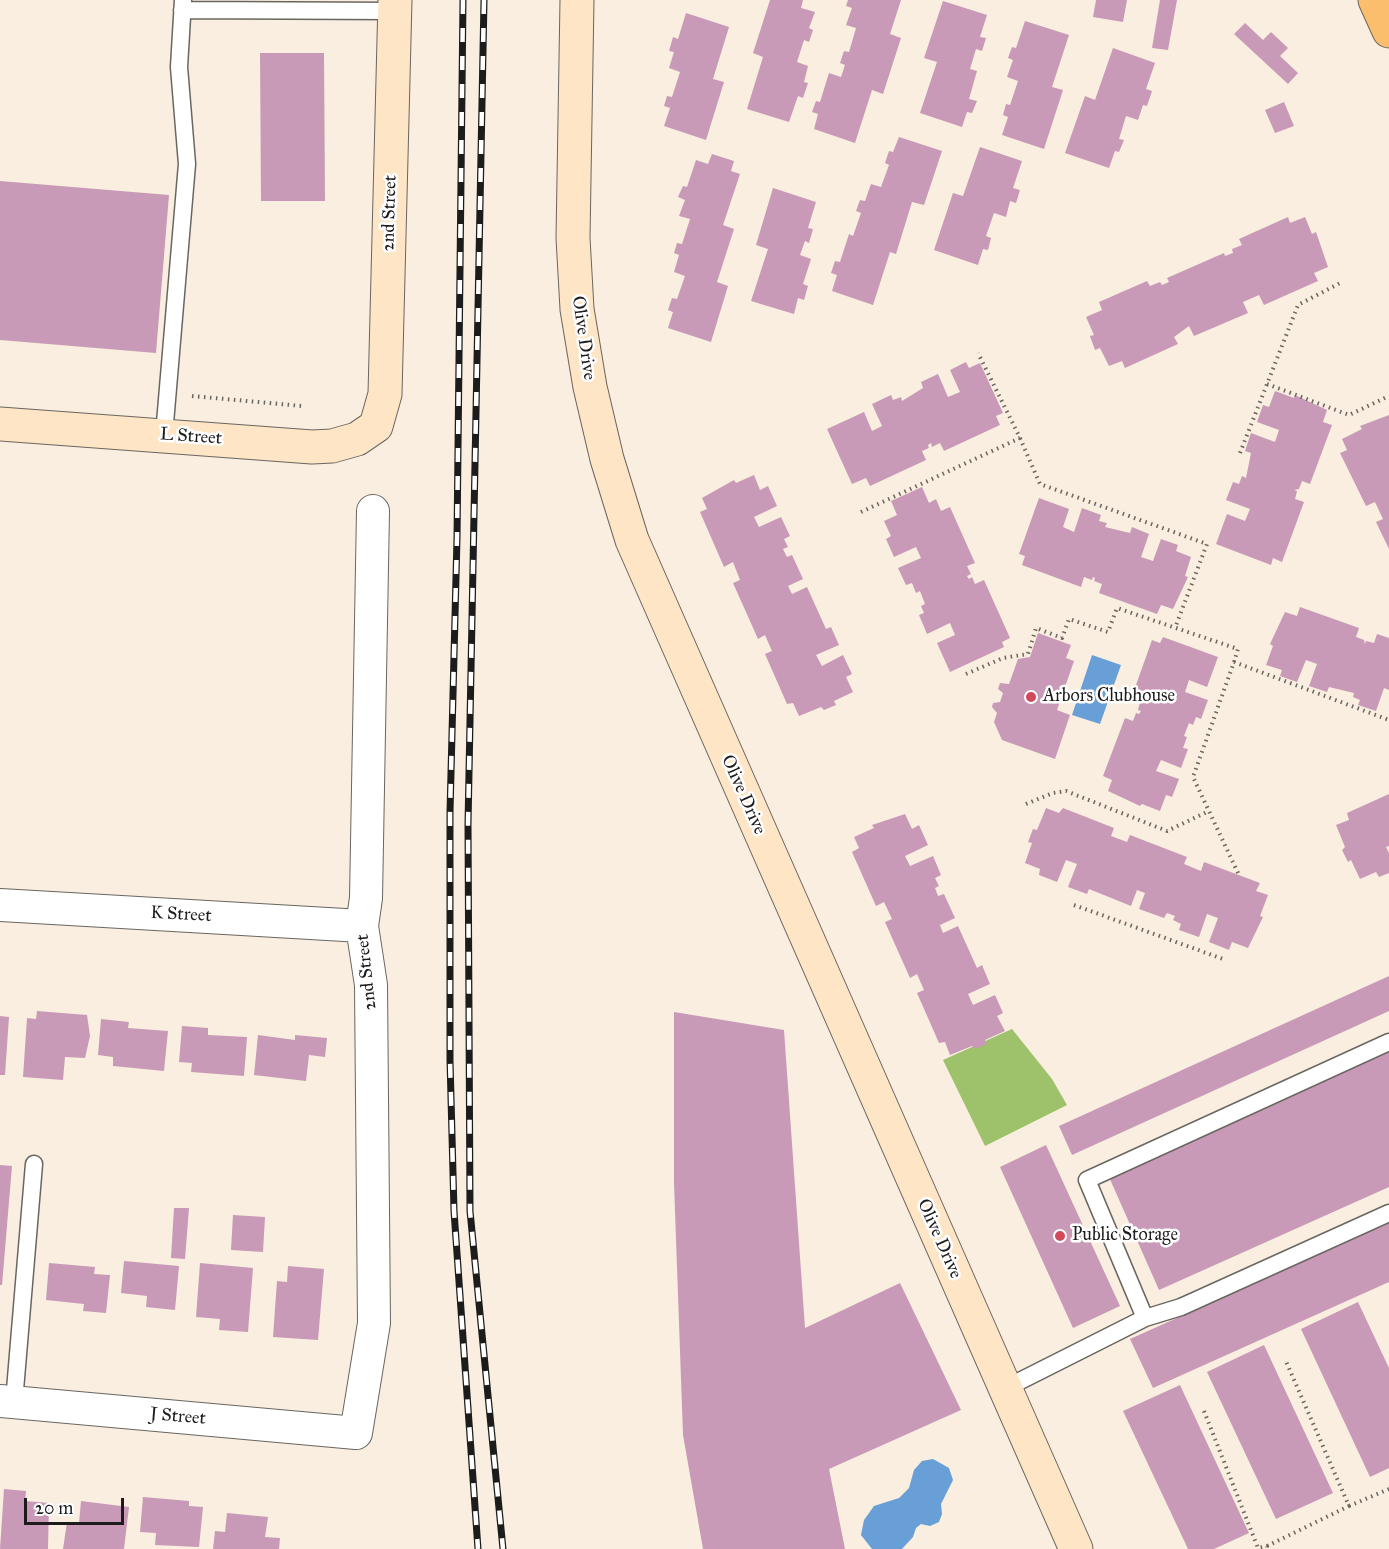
<!DOCTYPE html>
<html>
<head>
<meta charset="utf-8">
<style>
  body { margin:0 }
  #map { position:relative; width:1389px; height:1549px; overflow:hidden; background:#f9eedf; font-family:"IM FELL Great Primer",serif }
  canvas { display:block }
  .scale { position:absolute; left:24px; top:1498px; width:100px; height:27px; box-sizing:border-box; border:3px solid #1c1c1c; border-top:0; padding-left:8px; font-size:18px; line-height:21px; white-space:nowrap; color:#1c1c1c; -webkit-text-stroke:4px #fff; paint-order:stroke }
</style>
</head>
<body>
<div id="map">
<canvas width="1389" height="1549"></canvas>
<div class="scale">20 m</div>
</div>
<script>
const c = document.querySelector('canvas').getContext('2d');
c.lineJoin = 'round';
function paint(path, color) {
  c.fillStyle = color;
  c.fill(path, 'evenodd');
}
function toPath(rows) {
  const path = new Path2D();
  for (const r of rows) {
    path.moveTo(r[0], r[1]);
    for (let i = 2; i < r.length; i += 2) path.lineTo(r[i], r[i + 1]);
  }
  return path;
}
function stroke(path, color, width, dash) {
  c.strokeStyle = color;
  c.lineWidth = width;
  c.lineCap = dash ? 'butt' : 'round';
  c.setLineDash(dash || []);
  c.stroke(path);
}
function write(font, color, halo, rows, align = 'center') {
  c.font = font + ' "IM FELL Great Primer",serif';
  c.lineWidth = 5;
  c.setLineDash([]);
  c.textBaseline = 'middle';
  c.strokeStyle = halo;
  c.fillStyle = color;
  for (const [text, x, y, turn = 0] of rows) {
    c.save();
    c.translate(x, y);
    c.rotate((+turn || 0) * Math.PI / 180);
    c.textAlign = isNaN(turn) ? turn : align;
    if (halo) c.strokeText(text, 0, 0);
    c.fillText(text, 0, 0);
    c.restore();
  }
}
paint(toPath([
  [1012,1029,1052,1079,1067,1105,985,1146,943,1060]
]), '#9ec16b');
paint(toPath([
  [1092,655,1121,665,1100,724,1072,715],
  [933,1459,949,1468,953,1480,941,1504,942,1514,939,1522,930,1526,921,1524,916,1528,913,1537,902,1549,872,1549,861,1535,864,1520,874,1506,899,1498,909,1488,914,1470,922,1461]
]), '#689fd6');
paint(toPath([
  [770,0,803,0,801,8,815,12,809,28,813,30,809,42,804,40,797,62,808,66,804,82,808,83,803,98,798,96,789,122,747,109,763,57,753,53],
  [848,0,901,0,890,34,901,38,883,94,872,90,855,143,814,129,818,114,812,112,816,101,820,102,829,73,841,77,845,65,840,63,844,51,849,52,856,28,846,25,852,8,846,6],
  [1096,0,1127,0,1123,22,1093,17],
  [1160,0,1177,0,1168,50,1152,48],
  [943,1,987,15,980,37,986,38,982,51,976,49,970,69,977,71,969,99,977,101,972,113,967,112,962,127,920,113,937,62,924,58],
  [686,13,729,27,713,79,724,82,706,140,664,126,670,108,664,106,667,96,672,97,680,72,669,68,674,52,669,51,673,37,678,39],
  [1025,21,1069,35,1052,87,1063,90,1044,149,1002,135,1008,117,1003,115,1006,104,1010,105,1018,81,1007,77,1013,60,1008,58,1012,47,1016,48],
  [1245,23,1263,40,1271,32,1288,48,1280,56,1298,73,1288,84,1234,34],
  [1113,48,1155,63,1146,89,1152,91,1147,106,1143,105,1138,120,1126,116,1119,139,1124,140,1119,152,1115,151,1109,168,1065,153,1085,96,1095,100],
  [260,53,324,53,325,201,261,201],
  [1284,102,1294,126,1275,133,1265,110],
  [899,137,942,151,924,205,912,202,896,254,890,252,873,305,832,291,837,275,831,273,835,261,840,262,849,234,853,236,861,213,856,211,860,200,865,201,871,184,881,187,889,165,885,163,889,151,893,152],
  [980,147,1022,161,1013,188,1020,190,1016,203,1010,201,1006,217,994,213,986,236,991,238,988,250,983,249,978,265,934,250,953,193,963,196],
  [712,154,734,161,731,171,740,174,723,225,734,229,717,282,728,286,711,342,668,328,673,312,668,310,672,298,677,299,685,276,674,272,679,255,674,253,677,243,682,244,690,219,679,216,685,200,678,197,683,186,687,187,696,160,708,164],
  [0,181,169,195,156,353,0,340],
  [773,188,816,202,808,228,813,229,809,243,805,241,800,255,811,259,803,284,808,286,804,300,798,298,794,314,751,301,768,249,756,245],
  [1288,217,1290,223,1305,217,1312,234,1316,232,1328,267,1314,273,1318,281,1264,305,1259,295,1243,302,1248,313,1194,336,1189,326,1174,337,1178,344,1125,368,1122,361,1109,366,1100,348,1095,350,1090,336,1094,335,1086,317,1102,310,1099,302,1147,281,1150,286,1160,282,1162,285,1169,282,1167,278,1224,253,1225,256,1233,253,1232,249,1242,245,1239,239],
  [966,362,969,368,980,363,1003,413,996,416,1000,425,944,451,940,443,932,447,931,443,928,445,929,448,922,451,926,460,870,486,866,478,852,484,827,429,864,412,872,431,882,426,872,404,891,395,893,400,901,397,902,401,923,388,921,382,938,374,948,397,960,392,950,370],
  [1275,391,1294,398,1295,395,1327,410,1323,422,1332,425,1310,484,1302,481,1299,489,1294,490,1297,491,1295,499,1304,502,1282,562,1273,558,1271,565,1216,544,1227,514,1245,521,1250,509,1226,500,1233,482,1239,484,1242,476,1246,478,1251,453,1245,451,1251,433,1275,442,1279,430,1257,422,1263,405,1269,407],
  [1389,415,1389,549,1376,522,1383,519,1375,502,1366,506,1340,453,1347,450,1342,439,1362,429,1360,426],
  [754,475,760,490,768,486,777,506,754,517,759,527,781,517,790,536,784,539,788,547,783,549,787,557,792,555,803,579,788,586,792,594,807,587,826,629,831,627,839,645,816,655,822,666,843,655,852,674,846,677,853,692,834,701,836,705,824,710,821,707,799,716,793,703,787,704,765,654,772,651,765,635,758,639,733,583,740,580,733,562,724,567,700,512,707,509,702,498,734,480,736,483],
  [922,487,929,503,936,499,941,511,950,507,975,563,967,566,971,574,967,576,969,579,972,577,975,584,984,580,1010,638,1002,642,1004,647,950,672,937,643,955,635,950,623,927,634,919,615,924,613,921,606,925,604,920,591,916,593,912,583,906,585,898,568,921,558,916,547,894,557,886,539,891,536,884,521,897,515,891,501],
  [1039,498,1069,509,1063,527,1074,532,1082,508,1101,515,1099,521,1107,523,1105,527,1130,533,1132,527,1149,534,1141,557,1153,561,1161,539,1178,545,1176,551,1191,557,1185,576,1188,577,1173,609,1161,605,1157,614,1099,593,1102,584,1094,581,1095,578,1093,577,1092,580,1084,577,1081,587,1022,565,1025,556,1019,554],
  [1300,607,1359,628,1356,637,1364,640,1365,644,1366,641,1374,643,1377,634,1389,638,1389,690,1384,688,1376,711,1358,705,1360,700,1353,697,1354,693,1329,687,1327,692,1309,686,1317,664,1306,660,1297,682,1280,676,1282,670,1266,665,1273,646,1270,644,1285,612,1297,616],
  [1038,633,1071,645,1066,658,1074,661,1057,710,1070,715,1055,759,1002,740,994,722,997,713,992,707,993,703,1000,702,1003,693,998,689,1000,683,1009,684,1018,659,1030,657],
  [1163,637,1218,657,1207,687,1189,680,1185,692,1208,700,1201,719,1196,717,1193,725,1189,723,1184,736,1187,737,1183,748,1188,749,1181,768,1161,760,1156,771,1179,779,1172,797,1166,795,1160,811,1142,804,1140,806,1108,791,1112,780,1103,776,1125,718,1133,721,1136,713,1139,714,1141,711,1138,710,1140,702,1131,699,1152,640,1160,643],
  [1389,794,1389,846,1386,847,1389,853,1389,873,1379,877,1376,872,1360,879,1351,860,1348,862,1342,850,1345,847,1336,825,1349,820,1347,813],
  [1046,808,1059,813,1063,808,1114,828,1111,836,1127,842,1130,835,1187,857,1184,864,1201,871,1204,862,1260,883,1256,891,1268,895,1260,916,1263,917,1248,948,1232,942,1229,950,1209,942,1218,918,1207,914,1199,937,1179,930,1181,924,1173,920,1175,916,1167,913,1164,918,1139,909,1145,893,1137,890,1131,906,1089,889,1087,894,1068,887,1077,864,1066,860,1057,882,1039,875,1040,869,1025,863,1032,843,1028,842,1033,829,1037,830],
  [905,814,912,829,919,825,928,845,905,856,910,866,933,856,941,875,935,878,939,886,935,888,938,896,944,894,955,918,940,925,943,933,958,926,977,968,982,965,990,984,968,994,973,1005,995,995,1003,1013,997,1016,1005,1031,985,1040,987,1044,975,1049,972,1046,950,1055,945,1042,939,1043,917,993,924,990,917,974,910,978,885,922,892,919,884,902,876,906,852,852,859,848,854,837,874,828,872,825],
  [1389,976,1389,1011,1072,1155,1059,1126],
  [37,1011,87,1015,90,1036,85,1058,65,1057,63,1080,23,1077,27,1018,36,1019],
  [674,1012,784,1030,805,1328,900,1283,961,1410,829,1469,845,1549,703,1549,683,1435,674,1183],
  [0,1016,9,1017,5,1075,0,1075],
  [101,1019,129,1022,128,1028,168,1031,164,1071,113,1066,113,1057,98,1055],
  [182,1026,208,1028,208,1035,247,1037,244,1076,191,1072,192,1063,179,1062],
  [258,1035,295,1040,295,1035,327,1038,325,1057,309,1055,306,1081,254,1075],
  [1389,1051,1389,1187,1159,1290,1109,1177],
  [1046,1145,1120,1306,1073,1328,1000,1167],
  [0,1165,12,1166,2,1285,0,1285],
  [174,1208,189,1208,185,1259,171,1258],
  [233,1215,265,1217,263,1252,231,1250],
  [1389,1223,1389,1282,1153,1388,1130,1339],
  [124,1261,179,1266,175,1310,146,1307,147,1296,121,1293],
  [49,1263,95,1267,94,1274,110,1275,106,1313,83,1311,84,1304,46,1300],
  [200,1263,253,1268,248,1332,219,1330,220,1319,196,1317],
  [288,1266,324,1269,318,1340,273,1337,277,1281,287,1282],
  [1358,1302,1389,1368,1389,1468,1370,1477,1301,1329],
  [1264,1345,1333,1493,1276,1519,1207,1372],
  [1180,1385,1249,1533,1214,1549,1188,1549,1123,1411],
  [4,1489,26,1491,25,1501,49,1503,48,1549,0,1549],
  [143,1497,189,1501,189,1506,203,1507,199,1547,155,1545,156,1533,140,1532],
  [81,1501,129,1507,124,1549,63,1549,67,1522,79,1523],
  [227,1513,268,1517,265,1537,280,1538,279,1549,213,1549,215,1531,225,1532]
]), '#c89ab7');
const lane = toPath([
  [182,10,395,11],
  [164,435,187,164,179,67,183,0],
  [1145,1318,1087,1180,1389,1042],
  [1006,1388,1145,1318,1181,1307,1389,1213],
  [14,1402,34,1164]
]);
const street = toPath([
  [0,905,362,926],
  [0,1401,356,1433,374,1323,371,985,362,926,366,898,373,511]
]);
const secondary = toPath([
  [577,0,573,238,577,309,590,387,607,459,632,540,1076,1549],
  [0,424,312,447,332,446,357,439,376,426,385,394,395,0]
]);
const highway = toPath([
  [1375,0,1389,31]
]);
stroke(lane, '#696660', 19);
stroke(street, '#696660', 34);
stroke(secondary, '#696660', 35);
stroke(highway, '#696660', 35);
stroke(toPath([
  [1267,384,1349,415,1389,396],
  [192,396,302,406],
  [1020,438,1040,484,1207,544,1175,628],
  [1240,453,1298,305,1340,283],
  [861,512,1020,438,978,353],
  [966,674,1003,658,1028,654,1036,628,1062,638,1069,619,1108,632,1117,608,1238,649,1234,662],
  [1026,804,1053,793,1066,791,1167,831,1209,811],
  [1238,873,1193,777,1234,662,1389,720],
  [1074,905,1223,959],
  [1204,1411,1258,1548,1267,1546,1268,1549],
  [1349,1506,1389,1489],
  [1267,1546,1349,1506,1285,1359]
]), '#696660', 4, [1.5, 4.5]);
stroke(lane, '#fff', 16);
stroke(street, '#fff', 32);
stroke(secondary, '#fde5c5', 33);
stroke(highway, '#fabe6d', 33);
const rail = toPath([
  [463,0,457,538,450,812,450,1060,454,1211,478,1549],
  [484,0,468,824,470,1211,503,1549]
]);
stroke(rail, '#1c1c1c', 7);
stroke(rail, '#fff', 4.5, [14]);
for (const [x, y, r, color] of [
  [1031,697,6,"#d1495b"],
  [1060,1236,6,"#d1495b"]
]) {
  const dot = new Path2D();
  dot.arc(x, y, r, 0, 2 * Math.PI);
  c.fillStyle = color;
  c.fill(dot);
  stroke(dot, '#fff', 2);
}
write('18px', '#1c1c1c', '#fff', [
  ["2nd Street",390,213,-88],
  ["Olive Drive",583,338,82],
  ["L Street",191,437,4],
  ["Olive Drive",743,795,66],
  ["K Street",181,915,3],
  ["2nd Street",367,972,-96],
  ["Olive Drive",939,1239,66],
  ["J Street",178,1417,5]
]);
write('18px', '#1c1c1c', '#fff', [
  ["Arbors Clubhouse",1043,697],
  ["Public Storage",1072,1236]
], 'left');
</script>
</body>
</html>
